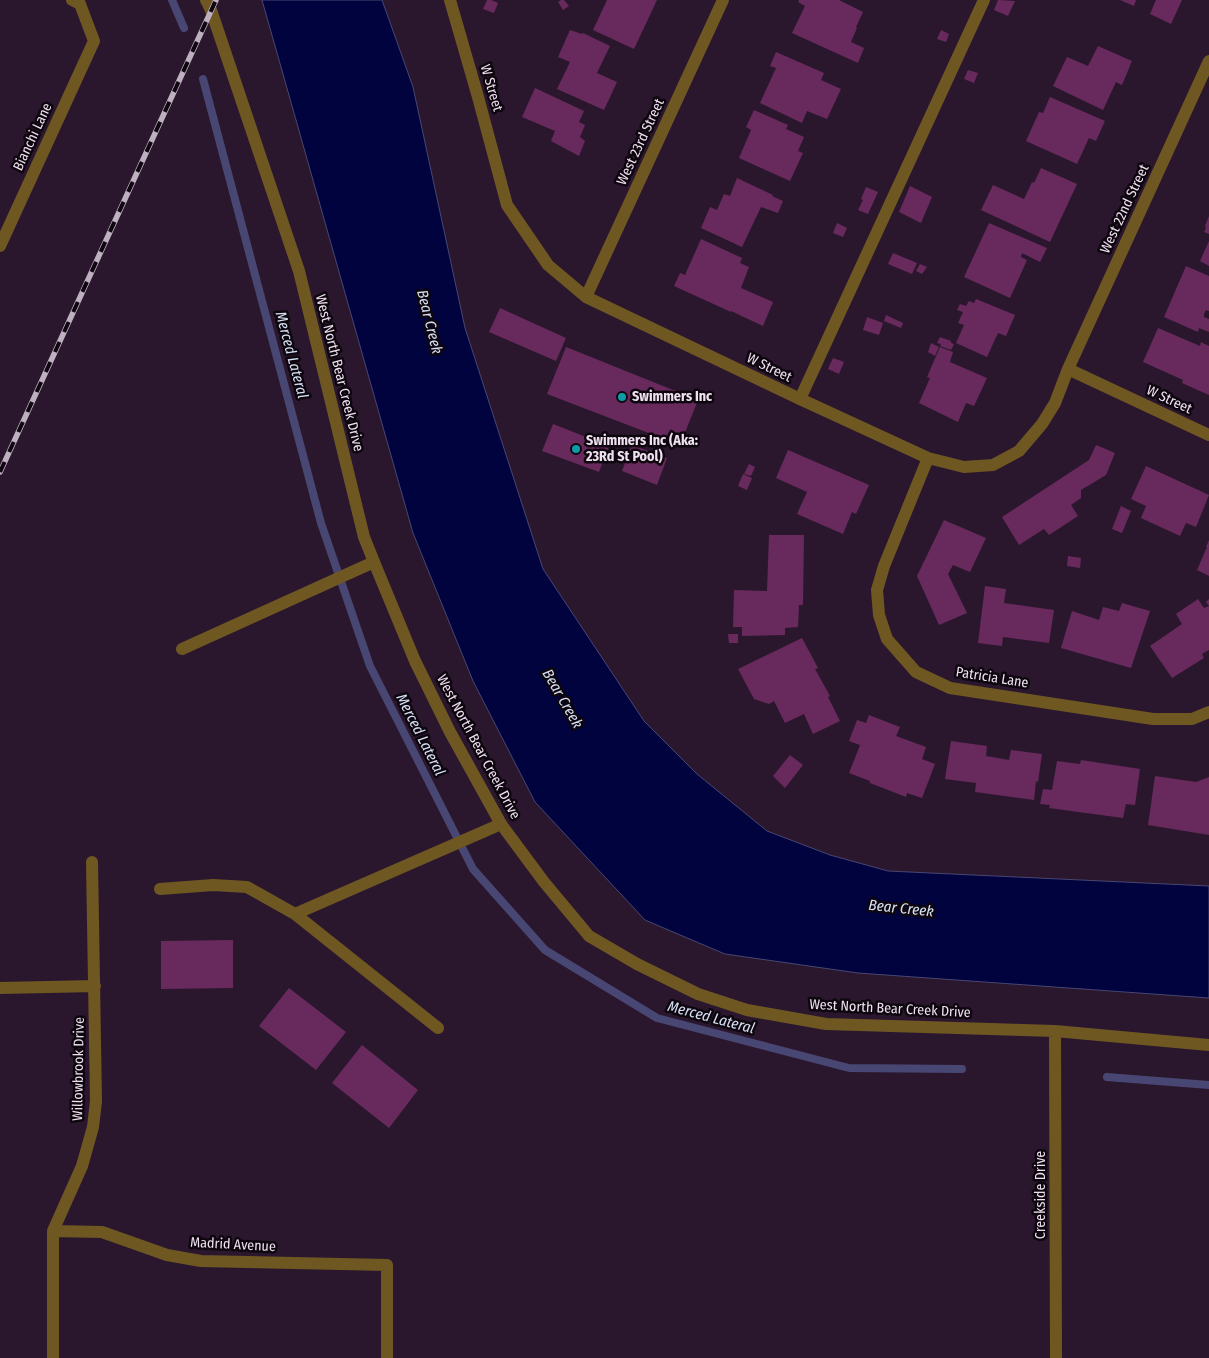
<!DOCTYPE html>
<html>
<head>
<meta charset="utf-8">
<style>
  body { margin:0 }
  canvas { display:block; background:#2a172d }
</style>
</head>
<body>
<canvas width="1209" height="1358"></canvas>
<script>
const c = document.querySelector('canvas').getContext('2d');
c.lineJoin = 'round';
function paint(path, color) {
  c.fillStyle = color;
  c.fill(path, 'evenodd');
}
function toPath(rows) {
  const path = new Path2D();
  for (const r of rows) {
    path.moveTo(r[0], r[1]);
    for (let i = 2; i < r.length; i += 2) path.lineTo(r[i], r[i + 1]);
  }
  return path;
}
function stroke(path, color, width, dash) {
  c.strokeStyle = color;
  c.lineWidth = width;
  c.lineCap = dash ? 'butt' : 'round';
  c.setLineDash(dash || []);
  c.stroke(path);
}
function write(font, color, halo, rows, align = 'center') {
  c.font = font + ' "Fira Sans Condensed",sans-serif';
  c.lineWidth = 5;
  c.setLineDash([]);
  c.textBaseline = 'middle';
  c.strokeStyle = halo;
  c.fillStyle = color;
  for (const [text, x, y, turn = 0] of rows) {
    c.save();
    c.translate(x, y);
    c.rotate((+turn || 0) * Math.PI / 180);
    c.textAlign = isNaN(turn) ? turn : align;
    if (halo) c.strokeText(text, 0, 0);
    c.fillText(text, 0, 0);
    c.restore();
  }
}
const water = toPath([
  [262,0,382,0,413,87,465,328,543,569,644,721,697,774,767,831,830,855,888,871,1209,886,1209,998,858,973,725,954,645,920,535,802,473,681,413,533,262,0]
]);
paint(water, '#00033e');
stroke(water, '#484673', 1);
stroke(toPath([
  [172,0,184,28],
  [203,79,321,523,370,666,473,869,545,950,657,1018,849,1068,962,1069],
  [1107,1077,1209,1085]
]), '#484673', 8);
paint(toPath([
  [487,0,491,0,498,3,494,13,483,9],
  [561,0,564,0,569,6,563,10,558,2],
  [607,0,657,0,634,49,593,30],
  [799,0,839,0,863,12,856,27,857,28,851,42,864,48,858,63,792,33,805,6,798,2],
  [998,0,1015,1,1008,16,994,10],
  [1120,0,1136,0,1134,6],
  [1156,0,1182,0,1171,24,1150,14],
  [570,30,582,34,583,33,610,46,597,73,617,82,604,110,557,89,570,62,558,57],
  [941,30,949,34,946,42,937,39],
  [1098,46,1132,61,1122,85,1116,82,1103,110,1053,86,1067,57,1088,66],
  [776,52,824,73,821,80,841,89,827,119,807,111,802,123,760,103,776,68,770,66],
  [968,70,978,73,974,83,964,79],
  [535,88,584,111,579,122,585,125,580,137,585,141,579,156,551,141,555,131,522,117],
  [1050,97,1105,121,1096,141,1089,138,1077,164,1026,141,1039,112,1043,113],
  [754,110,788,125,786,129,804,137,798,151,803,153,790,181,739,158,751,130,746,127],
  [1041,168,1077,184,1050,242,981,210,993,185,1024,199,1032,182,1034,183],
  [737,178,773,195,772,196,783,201,778,213,761,207,742,247,701,228,710,207,717,210,724,194,730,196],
  [910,186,932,197,921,223,899,212],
  [866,187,878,192,868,214,858,210,863,200,861,199],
  [1209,216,1209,234,1204,232,1206,228,1205,226],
  [837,223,847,228,843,237,833,233],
  [989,223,1047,248,1040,262,1022,253,1021,257,1027,260,1010,298,964,277],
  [701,239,742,258,740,263,749,267,741,288,773,302,763,326,731,311,731,312,674,286,680,273,685,275],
  [1209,241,1209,266,1200,261],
  [893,253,917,263,912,274,888,264],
  [920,264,927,267,922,274,916,271],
  [1186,266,1209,276,1209,311,1206,310,1204,314,1204,317,1209,319,1209,332,1199,328,1198,332,1164,317],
  [976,299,1015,315,1006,336,998,333,987,357,956,343,964,325,958,323,963,312,957,310,960,304,966,306,969,301,974,303],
  [500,308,566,338,556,361,489,332],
  [886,315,903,323,901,328,884,321],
  [867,317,883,323,879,335,863,330],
  [1158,328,1200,346,1201,342,1209,346,1209,395,1182,383,1183,380,1143,362],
  [940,337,951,341,951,343,954,344,951,350,940,346,941,344,937,343],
  [931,343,939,347,935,356,928,352],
  [566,347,698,400,680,445,547,394],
  [940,347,953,352,950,362,987,378,974,406,966,403,958,422,919,403,930,378,927,377],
  [833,358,844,362,839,374,828,369],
  [553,424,609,446,599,472,542,451],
  [632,445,667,458,657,485,622,471],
  [1096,445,1115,453,1106,475,1081,490,1081,498,1071,505,1078,516,1049,535,1044,529,1019,545,1002,517,1089,460],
  [788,450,869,485,856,514,852,512,843,534,797,514,807,492,776,478],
  [749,464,755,467,751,476,744,474],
  [1146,466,1209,495,1196,527,1186,523,1180,536,1141,518,1146,506,1131,499],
  [743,474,752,478,747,490,738,486],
  [1121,506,1131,511,1122,533,1112,529],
  [944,520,986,538,970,572,953,565,948,574,967,613,939,625,917,576],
  [769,535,804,535,803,605,799,605,798,627,785,628,785,635,742,636,742,627,733,627,734,590,767,591],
  [1209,540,1209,576,1197,570,1207,547,1206,547],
  [1068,556,1081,558,1080,568,1067,566],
  [985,586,1006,589,1004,603,1054,610,1049,643,1003,637,1002,646,978,643],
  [1198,599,1204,608,1209,606,1206,602,1209,599,1209,650,1202,654,1204,658,1172,678,1150,646,1182,624,1176,614],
  [1122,603,1150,611,1131,668,1061,648,1072,611,1099,620,1103,607,1119,611],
  [728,634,738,634,738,643,729,643],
  [802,638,818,668,815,669,830,696,828,697,840,721,813,734,804,714,785,723,774,701,769,704,754,699,738,669],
  [869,715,900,727,896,736,926,747,922,759,935,764,922,798,907,793,906,797,870,783,870,781,849,773,860,745,849,741,857,720,866,723],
  [951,741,987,746,986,756,1009,760,1011,750,1042,754,1038,782,1036,781,1034,800,975,792,976,783,945,779],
  [790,755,803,765,785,788,773,776],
  [1081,760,1140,769,1135,805,1126,804,1123,818,1049,808,1050,805,1040,804,1043,789,1052,790,1057,761,1080,764],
  [1155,776,1196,782,1209,777,1209,835,1148,825],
  [233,940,233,988,161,989,161,941],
  [289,988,346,1032,316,1070,259,1026],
  [362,1045,418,1090,389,1128,332,1083]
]), '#68295c');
stroke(toPath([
  [800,399,984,0],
  [182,649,374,562],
  [160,889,213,885,247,887,295,914,438,1028],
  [295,914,501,824]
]), '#6f5722', 12);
stroke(toPath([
  [206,0,211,10,299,271,364,537,374,562,415,661,450,732,501,824,544,882,589,936,637,964,698,994,747,1010,826,1024,1055,1031,1209,1045],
  [450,0,478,97,507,205,548,265,586,297,800,399,928,458,964,467,993,465,1019,451,1042,424,1055,403,1068,369,1209,435],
  [0,246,94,41,80,4,72,0],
  [586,297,723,0],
  [1068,369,1209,61],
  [928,458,884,566,877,590,879,615,887,639,916,672,950,688,1153,719,1192,719,1209,712],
  [0,988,95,986],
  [1055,1031,1056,1358],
  [53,1231,102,1232,167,1255,201,1261,387,1265,387,1358],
  [53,1358,53,1231,82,1166,93,1127,96,1101,92,862]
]), '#6f5722', 12);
const rail = toPath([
  [0,472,216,0]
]);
stroke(rail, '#bfb0c1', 5.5);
stroke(rail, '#0e060f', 4, [11]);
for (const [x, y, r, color] of [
  [622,397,5,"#0f9aa8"],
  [576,449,5,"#0f9aa8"]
]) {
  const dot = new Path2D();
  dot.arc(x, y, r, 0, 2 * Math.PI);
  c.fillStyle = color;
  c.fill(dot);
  stroke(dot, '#0e060f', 2);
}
write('14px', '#efe1f0', '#0e060f', [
  ["W Street",491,88,74],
  ["Bianchi Lane",33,137,-65],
  ["West 23rd Street",641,142,-65],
  ["West 22nd Street",1125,209,-65],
  ["W Street",769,368,26],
  ["West North Bear Creek Drive",339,373,76],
  ["W Street",1169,400,25],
  ["Patricia Lane",992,678,9],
  ["West North Bear Creek Drive",478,747,62],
  ["West North Bear Creek Drive",890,1009,3],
  ["Willowbrook Drive",79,1069,-89],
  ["Creekside Drive",1041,1195,-90],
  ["Madrid Avenue",233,1245,3]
]);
write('bold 14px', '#efe1f0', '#0e060f', [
  ["Swimmers Inc",632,397],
  ["Swimmers Inc (Aka:",586,441],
  ["23Rd St Pool)",586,457]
], 'left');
write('italic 15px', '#d5e1f3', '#0e060f', [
  ["Bear Creek",429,322,76],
  ["Merced Lateral",291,355,75],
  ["Bear Creek",562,699,60],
  ["Merced Lateral",420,735,63],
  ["Bear Creek",901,909,6],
  ["Merced Lateral",711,1018,15]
]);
</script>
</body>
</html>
